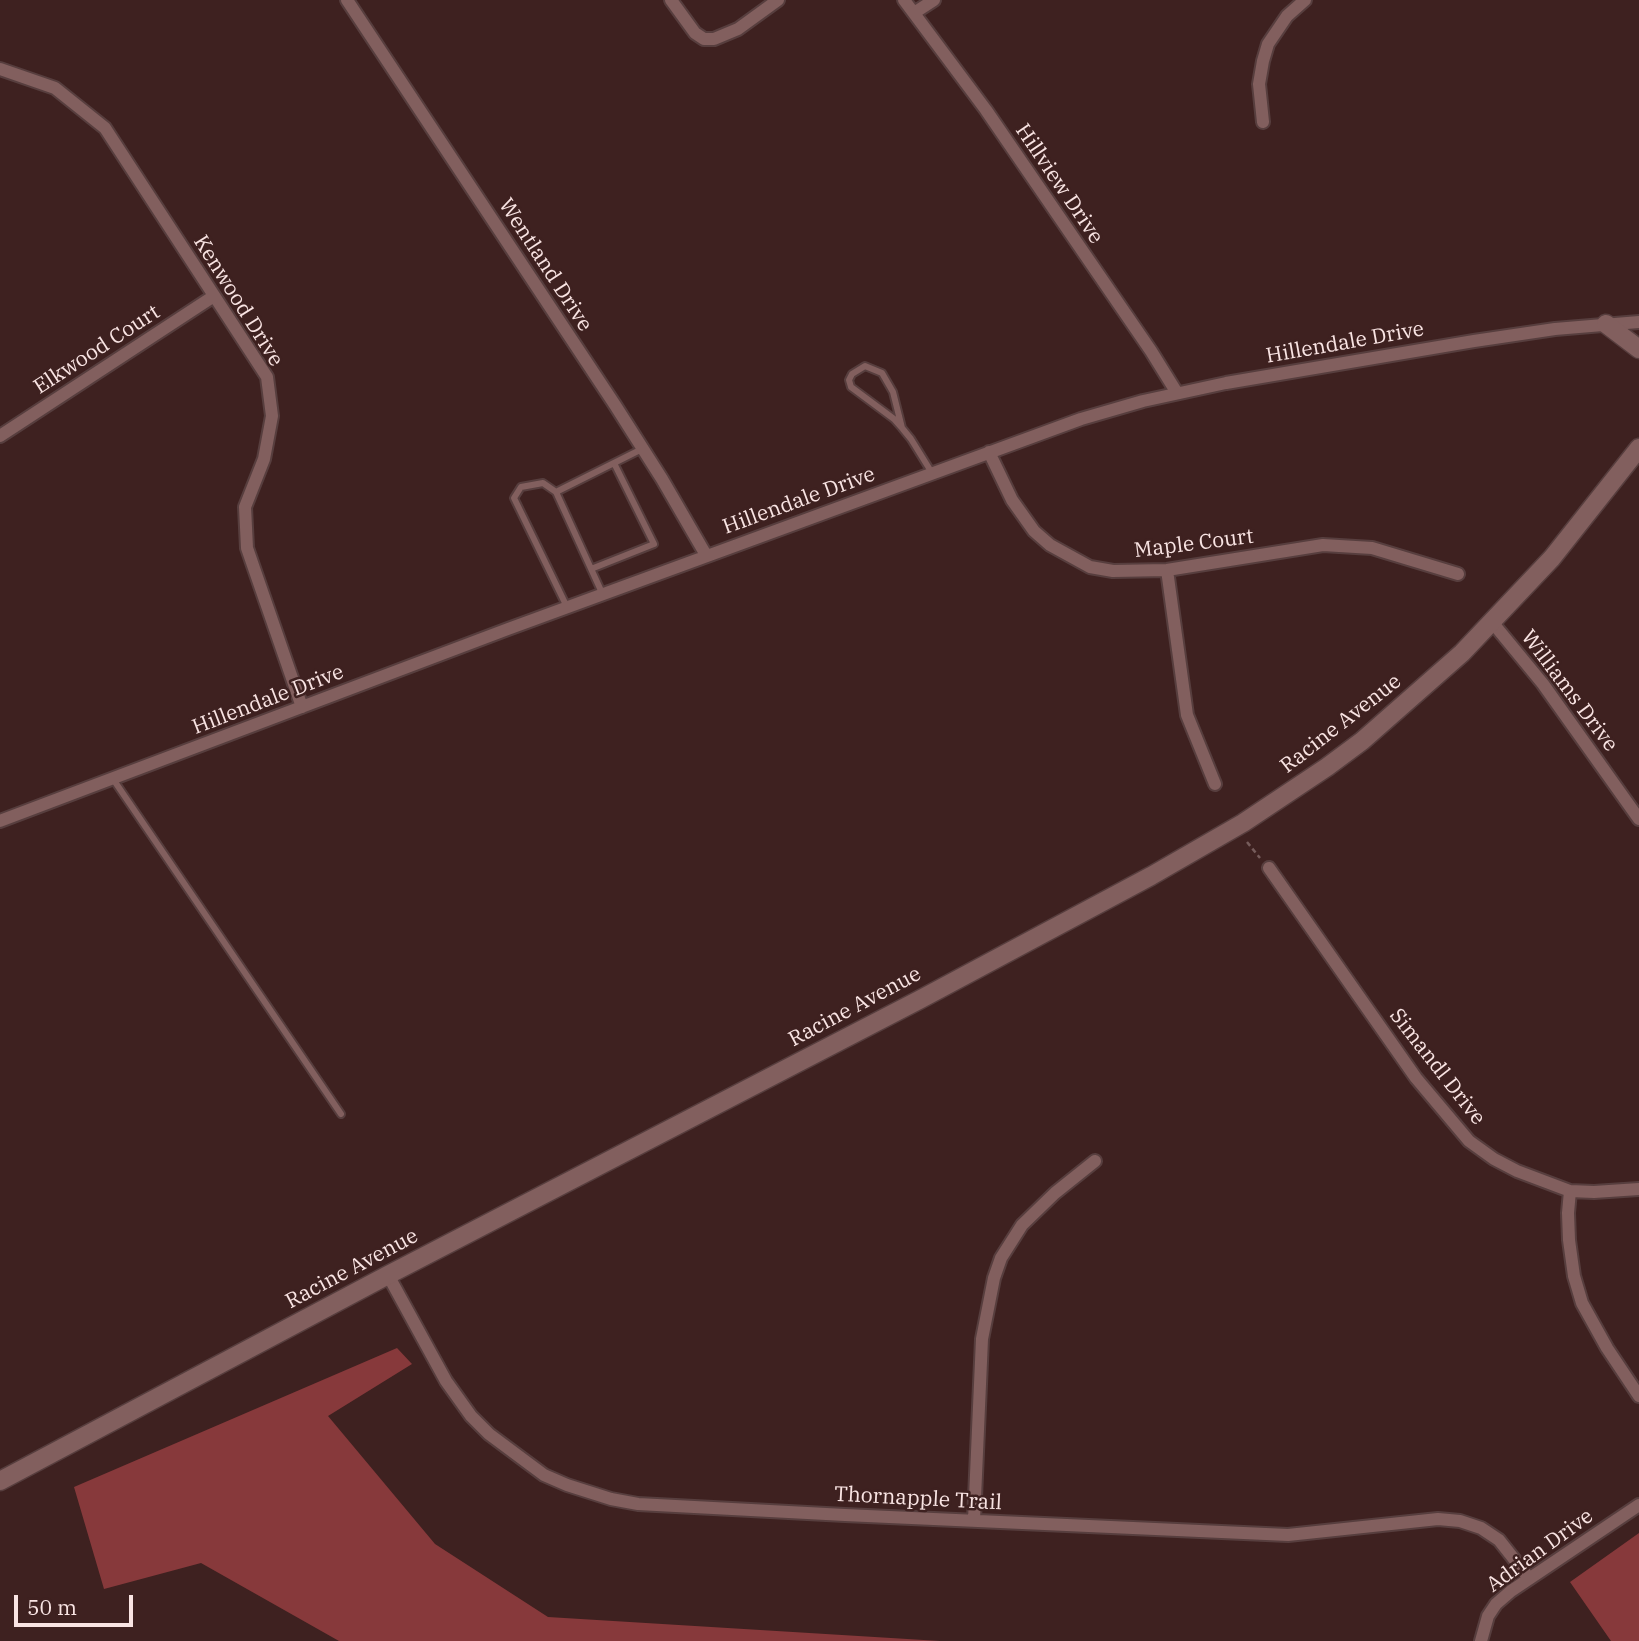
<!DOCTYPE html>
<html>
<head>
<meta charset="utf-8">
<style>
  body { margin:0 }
  #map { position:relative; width:1639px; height:1641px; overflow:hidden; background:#3e2120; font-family:"IBM Plex Serif",serif }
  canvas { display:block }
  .scale { position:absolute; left:14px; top:1595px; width:119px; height:32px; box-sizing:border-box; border:4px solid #f9e4e3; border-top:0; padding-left:9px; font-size:21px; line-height:24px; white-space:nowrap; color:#f9e4e3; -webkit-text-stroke:5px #3e2120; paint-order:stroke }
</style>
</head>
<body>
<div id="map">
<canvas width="1639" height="1641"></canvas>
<div class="scale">50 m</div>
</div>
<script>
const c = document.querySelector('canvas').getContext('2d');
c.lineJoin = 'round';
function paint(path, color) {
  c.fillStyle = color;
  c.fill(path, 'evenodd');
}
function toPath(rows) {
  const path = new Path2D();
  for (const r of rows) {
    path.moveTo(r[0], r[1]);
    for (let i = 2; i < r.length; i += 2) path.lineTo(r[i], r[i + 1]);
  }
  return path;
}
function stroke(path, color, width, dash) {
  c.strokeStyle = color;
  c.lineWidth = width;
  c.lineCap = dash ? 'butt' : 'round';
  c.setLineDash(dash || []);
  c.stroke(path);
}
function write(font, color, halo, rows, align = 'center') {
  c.font = font + ' "IBM Plex Serif",serif';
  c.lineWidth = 5;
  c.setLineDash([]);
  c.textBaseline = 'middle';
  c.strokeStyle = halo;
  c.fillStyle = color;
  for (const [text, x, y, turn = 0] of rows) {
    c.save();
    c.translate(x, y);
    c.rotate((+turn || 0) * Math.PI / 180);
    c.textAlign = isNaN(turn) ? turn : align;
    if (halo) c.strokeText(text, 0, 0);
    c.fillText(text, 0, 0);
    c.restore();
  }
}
paint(toPath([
  [397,1348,412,1364,328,1416,435,1544,548,1617,940,1641,339,1641,201,1563,104,1589,74,1487],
  [1639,1533,1639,1641,1611,1641,1570,1582]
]), '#87393b');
const lane = toPath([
  [902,428,893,392,882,373,865,366,852,374,849,380,851,387,894,419,902,428,911,439,932,473],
  [556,492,642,449],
  [591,569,654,544,614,463],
  [567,607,514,498,521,487,543,483,556,492,603,595],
  [113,779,341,1114]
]);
const street = toPath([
  [347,0,615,405,662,479,706,555],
  [671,0,695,33,704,39,714,39,738,29,778,0],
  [904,0,986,110,1151,351,1177,393],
  [914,13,934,0],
  [0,69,55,88,105,128,267,377,272,416,264,459,245,507,247,548,302,707],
  [1263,122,1259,84,1263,61,1268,44,1287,16,1305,0],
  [0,436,214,296],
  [989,452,1012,500,1034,531,1050,545,1090,567,1113,571,1167,570,1323,545,1372,548,1458,574],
  [1167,570,1187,715,1215,784],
  [1492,622,1543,684,1639,819],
  [0,821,508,629,1081,419,1143,401,1226,383,1474,341,1555,329,1639,322],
  [1269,868,1416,1078,1469,1141,1494,1159,1517,1171,1570,1191,1594,1192,1639,1189],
  [1570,1191,1568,1213,1569,1240,1574,1276,1582,1303,1607,1348,1639,1396],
  [388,1275,446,1381,471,1416,489,1434,544,1475,567,1485,611,1499,638,1504,845,1515,1288,1535,1438,1519,1460,1521,1481,1528,1499,1540,1529,1578],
  [974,1520,982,1339,994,1278,1001,1258,1022,1225,1055,1193,1095,1161],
  [1481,1641,1488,1616,1496,1604,1511,1591,1639,1505]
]);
const secondary = toPath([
  [1606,324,1639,349],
  [0,1481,388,1275,919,1000,1151,876,1243,823,1327,767,1362,741,1462,653,1552,558,1639,448]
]);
stroke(lane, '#573e3e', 10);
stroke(street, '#573e3e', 16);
stroke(secondary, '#573e3e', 21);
stroke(toPath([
  [1247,842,1260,858]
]), '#765c5b', 2.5, [5, 3.5]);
stroke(lane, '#825f5e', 6);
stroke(street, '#825f5e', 12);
stroke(secondary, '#825f5e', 18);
write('21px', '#f9e4e3', '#3e2120', [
  ["Hillview Drive",1059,184,56],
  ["Wentland Drive",545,265,57],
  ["Kenwood Drive",238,301,58],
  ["Hillendale Drive",1345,343,-10],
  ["Elkwood Court",97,350,-33],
  ["Hillendale Drive",799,501,-20],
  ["Maple Court",1194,544,-7],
  ["Williams Drive",1569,691,53],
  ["Hillendale Drive",268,700,-21],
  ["Racine Avenue",1341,724,-38],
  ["Racine Avenue",855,1007,-28],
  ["Simandl Drive",1437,1067,52],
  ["Racine Avenue",352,1269,-28],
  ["Thornapple Trail",918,1499,3],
  ["Adrian Drive",1540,1551,-36]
]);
</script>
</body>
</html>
